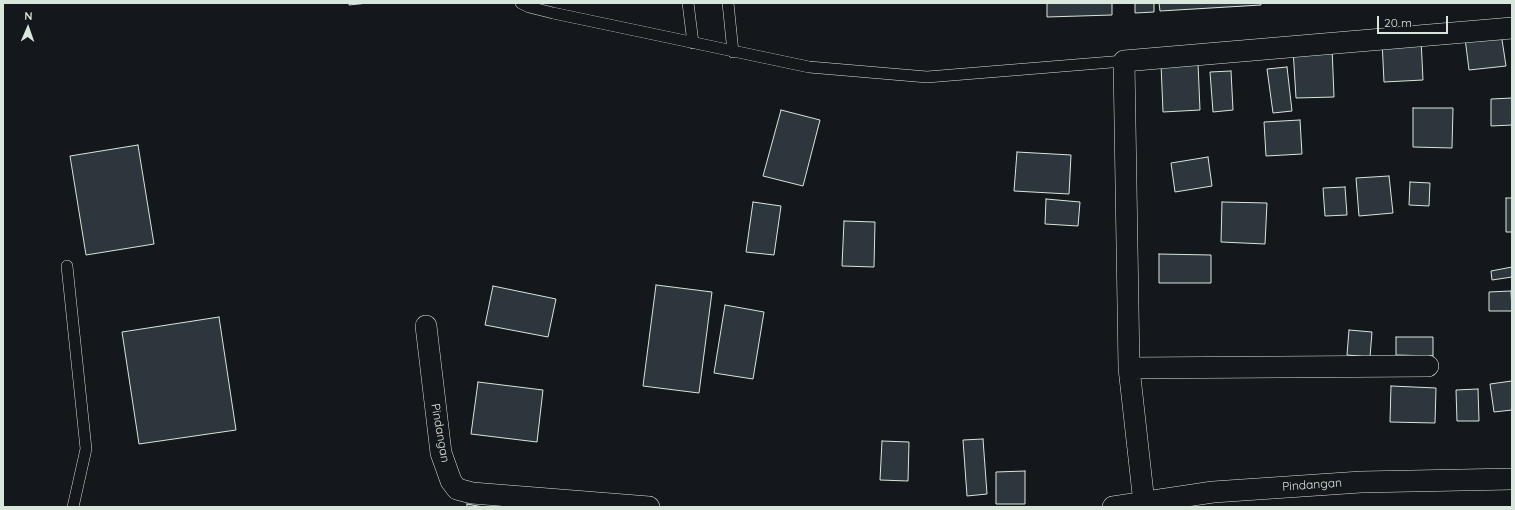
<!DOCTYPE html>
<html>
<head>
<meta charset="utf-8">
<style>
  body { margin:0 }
  #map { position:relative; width:1515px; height:510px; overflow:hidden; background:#14181c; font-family:Quicksand,sans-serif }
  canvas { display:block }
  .frame { position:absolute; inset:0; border:4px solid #d8e6dc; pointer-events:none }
  .north { position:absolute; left:8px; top:8px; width:40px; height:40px; -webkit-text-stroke:3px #14181c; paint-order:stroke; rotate:2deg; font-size:11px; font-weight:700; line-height:16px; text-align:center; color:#d8e6dc }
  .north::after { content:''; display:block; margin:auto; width:14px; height:18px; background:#d8e6dc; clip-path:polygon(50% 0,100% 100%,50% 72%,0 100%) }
  .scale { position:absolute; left:1377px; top:16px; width:71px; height:18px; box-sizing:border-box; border:2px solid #d8e6dc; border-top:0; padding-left:5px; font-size:12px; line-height:14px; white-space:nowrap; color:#d8e6dc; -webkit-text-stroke:3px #14181c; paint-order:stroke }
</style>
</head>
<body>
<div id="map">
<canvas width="1515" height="510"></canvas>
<div class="frame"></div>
<div class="north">N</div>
<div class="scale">20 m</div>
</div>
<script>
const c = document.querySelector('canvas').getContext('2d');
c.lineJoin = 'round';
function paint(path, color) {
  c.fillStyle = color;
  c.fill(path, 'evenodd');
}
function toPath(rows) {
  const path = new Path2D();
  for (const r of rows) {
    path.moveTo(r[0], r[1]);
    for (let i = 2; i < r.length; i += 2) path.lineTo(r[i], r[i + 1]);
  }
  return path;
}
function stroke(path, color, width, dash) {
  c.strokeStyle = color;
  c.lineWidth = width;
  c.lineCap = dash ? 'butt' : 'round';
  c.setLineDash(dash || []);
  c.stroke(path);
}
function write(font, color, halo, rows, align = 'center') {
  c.font = font + ' Quicksand,sans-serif';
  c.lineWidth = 3;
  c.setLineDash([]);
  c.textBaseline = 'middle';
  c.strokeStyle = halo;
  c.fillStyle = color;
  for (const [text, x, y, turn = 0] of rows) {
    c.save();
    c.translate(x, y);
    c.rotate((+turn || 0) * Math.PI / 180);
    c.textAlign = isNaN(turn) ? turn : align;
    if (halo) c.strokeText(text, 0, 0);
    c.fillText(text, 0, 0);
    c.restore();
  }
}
const building = toPath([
  [349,3,368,3,349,5,349,3],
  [1047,3,1112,3,1112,15,1047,17,1047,3],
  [1135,3,1154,3,1154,12,1135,13,1135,3],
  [1159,3,1261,3,1261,5,1160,11,1159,3],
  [1501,33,1506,66,1469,70,1465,38,1501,33],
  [1421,39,1423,80,1384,82,1382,41,1421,39],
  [1332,47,1334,97,1296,98,1293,49,1332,47],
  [1198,63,1200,110,1163,112,1161,64,1198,63],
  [1287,67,1292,111,1273,113,1267,69,1287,67],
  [1231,71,1233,110,1213,112,1210,72,1231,71],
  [1512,98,1512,125,1491,126,1491,99,1512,98],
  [1413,108,1453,108,1452,148,1413,147,1413,108],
  [781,110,820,120,803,186,763,176,781,110],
  [1300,120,1302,154,1266,156,1264,122,1300,120],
  [138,145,154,244,86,255,70,156,138,145],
  [1017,152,1071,155,1069,194,1014,191,1017,152],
  [1208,157,1212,186,1175,192,1171,163,1208,157],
  [1389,176,1393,213,1359,216,1356,178,1389,176],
  [1410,182,1430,183,1429,206,1409,205,1410,182],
  [1345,187,1347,215,1325,216,1323,188,1345,187],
  [1506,198,1512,198,1512,232,1506,232,1506,198],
  [1046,199,1080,202,1078,226,1045,224,1046,199],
  [753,202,781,206,774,255,746,252,753,202],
  [1222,202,1267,203,1265,244,1221,242,1222,202],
  [844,221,875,222,874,267,842,266,844,221],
  [1159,254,1211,255,1211,283,1159,283,1159,254],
  [1512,267,1512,277,1492,280,1491,271,1512,267],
  [656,285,712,292,699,393,643,386,656,285],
  [493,286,556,299,548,337,485,325,493,286],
  [1511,291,1512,311,1489,311,1489,292,1511,291],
  [725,305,764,312,753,379,714,373,725,305],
  [219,317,236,430,139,444,122,332,219,317],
  [1349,330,1372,332,1370,357,1347,355,1349,330],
  [1396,337,1433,337,1433,356,1396,355,1396,337],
  [1512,381,1512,410,1494,412,1490,384,1512,381],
  [478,382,543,390,537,442,471,434,478,382],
  [1391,386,1436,388,1435,423,1390,422,1391,386],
  [1478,389,1479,421,1457,421,1456,390,1478,389],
  [983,439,987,494,967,496,963,440,983,439],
  [882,441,909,442,908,481,880,480,882,441],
  [1025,471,1025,504,996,504,996,472,1025,471],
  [467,504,483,507,467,507,467,504]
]);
paint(building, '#2c363c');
stroke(building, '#d8e6dc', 1);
const service = toPath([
  [521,3,529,7,553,13,809,67,927,77,1124,61],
  [688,3,693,43],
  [728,3,733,52],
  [67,266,86,449,73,507]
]);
const minor = toPath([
  [426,326,441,453,451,481,457,489,472,493,649,507],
  [1129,368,1428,366],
  [1144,503,1129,368,1124,61,1512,28],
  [1113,507,1213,492,1361,482,1512,479]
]);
stroke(service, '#d8e6dc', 12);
stroke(minor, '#d8e6dc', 22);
stroke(service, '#14181c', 11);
stroke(minor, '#14181c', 21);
write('12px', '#d8e6dc', '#14181c', [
  ["Pindangan",440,433,80],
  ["Pindangan",1312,485,-4]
]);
</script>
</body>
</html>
